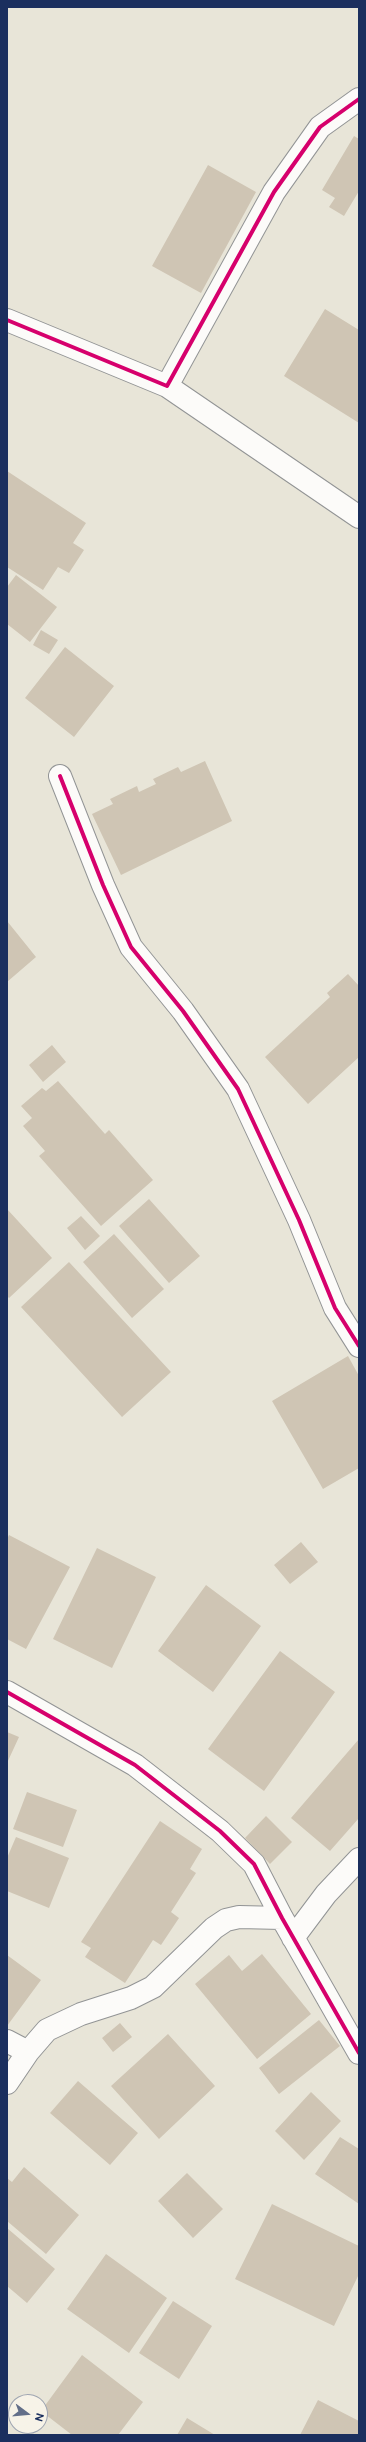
<!DOCTYPE html>
<html>
<head>
<meta charset="utf-8">
<style>
  body { margin:0 }
  #map { position:relative; width:366px; height:2442px; overflow:hidden; background:#e8e5d8; font-family:"Balsamiq Sans",sans-serif }
  canvas { display:block }
  .frame { position:absolute; inset:0; border:8px solid #1b2f5e; pointer-events:none }
  .north { position:absolute; left:8px; top:2394px; width:40px; height:40px; box-sizing:border-box; background:#f7f3e8; border:1px solid #9fa5b1; border-radius:50%; rotate:106deg; font-size:11px; font-weight:700; line-height:16px; text-align:center; color:#1b2f5e }
  .north::after { content:''; display:block; margin:auto; width:14px; height:18px; background:#636f89; clip-path:polygon(50% 0,100% 100%,50% 72%,0 100%) }
</style>
</head>
<body>
<div id="map">
<canvas width="366" height="2442"></canvas>
<div class="frame"></div>
<div class="north">N</div>
</div>
<script>
const c = document.querySelector('canvas').getContext('2d');
c.lineJoin = 'round';
function paint(path, color) {
  c.fillStyle = color;
  c.fill(path, 'evenodd');
}
function toPath(rows) {
  const path = new Path2D();
  for (const r of rows) {
    path.moveTo(r[0], r[1]);
    for (let i = 2; i < r.length; i += 2) path.lineTo(r[i], r[i + 1]);
  }
  return path;
}
function stroke(path, color, width, dash) {
  c.strokeStyle = color;
  c.lineWidth = width;
  c.lineCap = dash ? 'butt' : 'round';
  c.setLineDash(dash || []);
  c.stroke(path);
}
paint(toPath([
  [354,136,359,139,359,191,344,216,329,207,335,198,322,190],
  [208,165,256,192,201,293,152,266],
  [325,309,359,330,359,423,284,376],
  [7,471,86,523,73,543,84,550,69,573,58,567,43,590,7,567],
  [16,575,57,607,30,642,7,624,7,587],
  [41,630,58,640,49,654,33,645],
  [65,647,114,686,74,737,25,698],
  [205,761,232,821,121,875,92,814,113,804,110,799,137,786,139,792,156,784,153,779,178,767,181,772],
  [7,921,36,957,7,982],
  [348,974,359,986,359,1057,308,1104,265,1057,330,997,327,993],
  [52,1045,66,1062,43,1082,29,1065],
  [58,1081,105,1134,109,1130,153,1180,101,1226,39,1156,45,1151,23,1126,32,1118,21,1106,42,1088,46,1091],
  [149,1199,200,1256,169,1283,119,1226],
  [7,1209,52,1258,9,1298,7,1296],
  [81,1216,100,1236,85,1250,67,1228],
  [114,1234,164,1289,132,1318,83,1262],
  [69,1262,171,1372,122,1417,21,1307],
  [348,1356,359,1376,359,1468,323,1489,272,1401],
  [9,1535,70,1567,26,1649,7,1639,7,1539],
  [301,1542,318,1562,290,1584,274,1565],
  [97,1548,156,1577,112,1668,53,1639],
  [206,1585,261,1626,213,1692,158,1651],
  [280,1651,335,1692,264,1791,208,1749],
  [7,1732,19,1737,7,1763],
  [359,1739,359,1818,330,1851,291,1818],
  [27,1792,77,1810,63,1847,13,1829],
  [266,1816,292,1842,270,1864,245,1838],
  [160,1821,202,1849,190,1869,196,1873,171,1912,179,1918,161,1945,153,1940,125,1983,85,1957,91,1948,81,1942],
  [16,1837,69,1858,49,1908,7,1891,7,1858],
  [262,1954,311,2014,257,2059,195,1984,229,1955,242,1971],
  [7,1955,41,1980,7,2026],
  [319,2020,340,2046,279,2094,259,2068],
  [120,2023,132,2037,113,2052,102,2038],
  [168,2034,215,2086,159,2139,111,2086],
  [78,2081,138,2133,110,2165,50,2113],
  [311,2092,341,2121,304,2160,275,2131],
  [340,2137,359,2149,359,2204,315,2174],
  [24,2167,79,2215,46,2254,7,2221,7,2178,12,2182],
  [187,2173,223,2209,193,2238,158,2201],
  [272,2204,359,2246,359,2274,334,2326,235,2279],
  [7,2228,55,2269,27,2303,7,2286],
  [106,2254,167,2298,129,2353,67,2309],
  [173,2301,212,2326,179,2379,139,2353],
  [82,2355,143,2402,118,2435,72,2435,41,2411],
  [318,2400,359,2421,359,2435,300,2435],
  [187,2418,215,2435,177,2435]
]), '#cfc5b4');
const minor = toPath([
  [7,320,167,386,274,192,320,127,359,99],
  [167,386,359,517],
  [60,776,103,885,131,947,183,1011,238,1089,299,1220,335,1308,359,1346],
  [7,1692,135,1765,220,1831,254,1864,282,1918,359,2053],
  [293,1938,326,1894,359,1859],
  [7,2041,28,2052],
  [7,2083,28,2052,47,2030,81,2014,131,1998,153,1987,214,1928,226,1920,239,1917,282,1918]
]);
stroke(minor, '#929495', 24);
stroke(minor, '#fcfbf9', 22);
stroke(toPath([
  [7,320,167,386,274,192,320,127,359,99],
  [60,776,103,885,131,947,183,1011,238,1089,299,1220,335,1308,359,1346],
  [7,1692,135,1765,220,1831,254,1864,282,1918,359,2053]
]), '#d6006c', 4);
</script>
</body>
</html>
